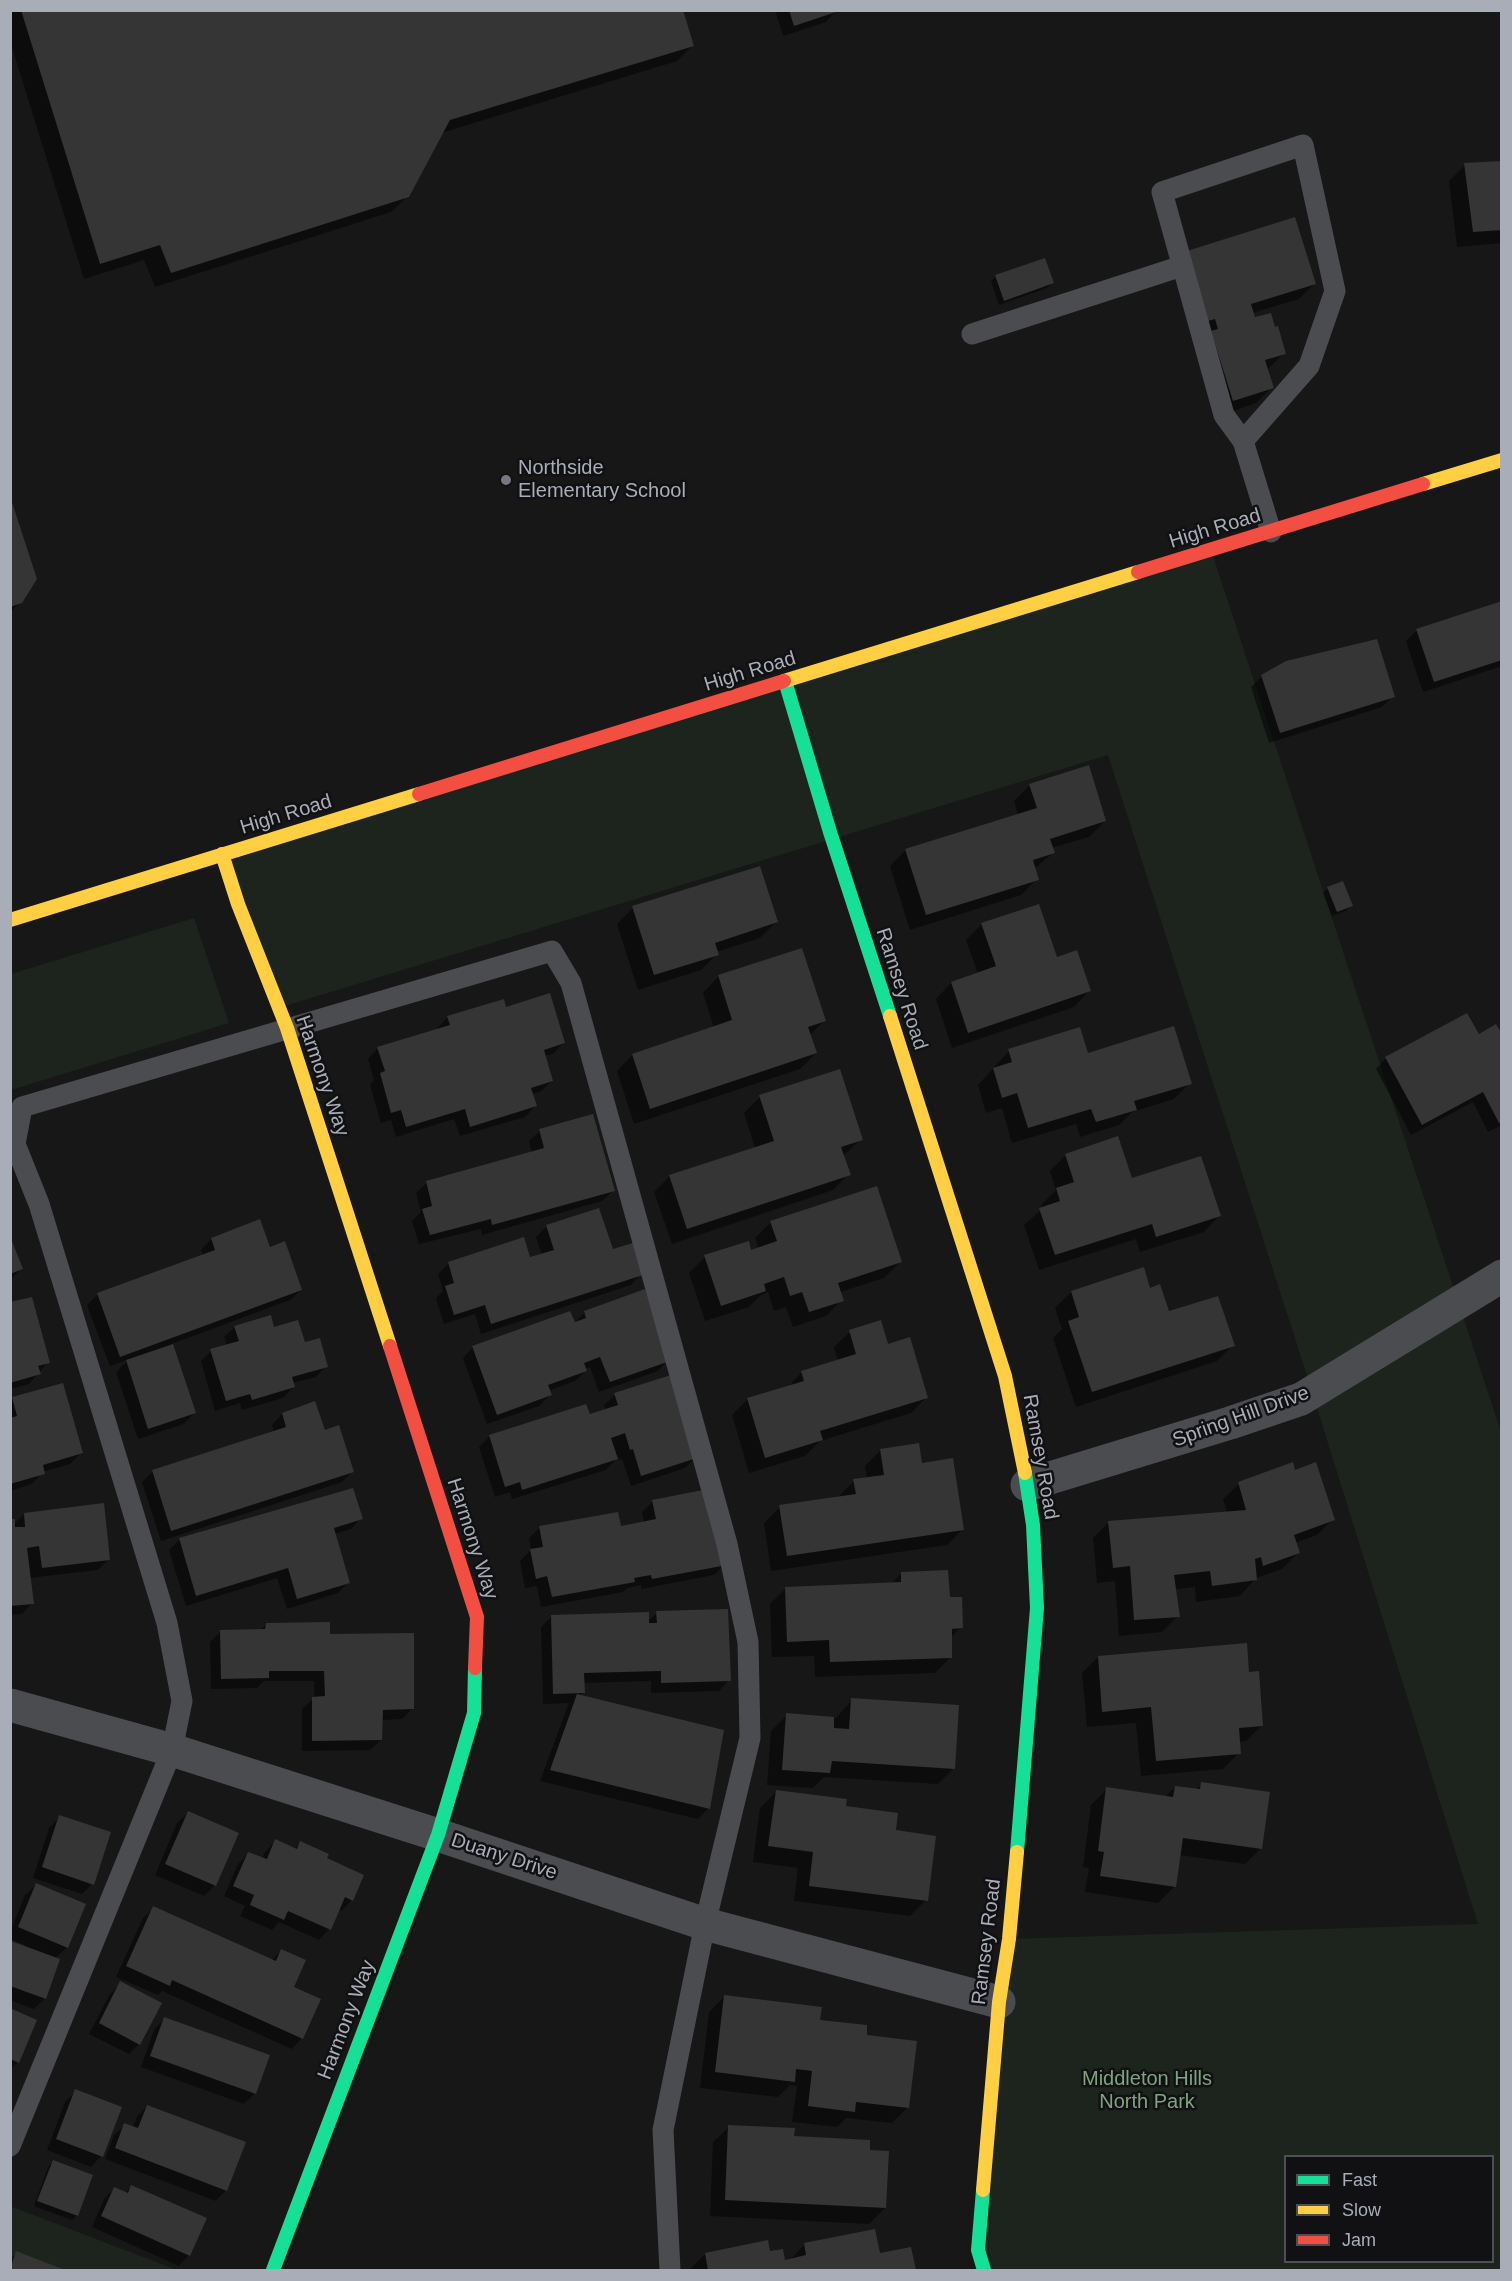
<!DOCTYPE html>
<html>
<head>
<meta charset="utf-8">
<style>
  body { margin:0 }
  #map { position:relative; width:1512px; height:2281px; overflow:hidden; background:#171717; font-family:Helvetica,sans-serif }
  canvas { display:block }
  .frame { position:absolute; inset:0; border:12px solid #a8adb8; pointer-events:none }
  .legend { position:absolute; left:1284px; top:2155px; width:210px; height:108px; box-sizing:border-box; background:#111113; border:2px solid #4d4f55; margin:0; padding:8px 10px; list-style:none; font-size:18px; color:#a8adb8 }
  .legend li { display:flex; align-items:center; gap:12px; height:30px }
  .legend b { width:30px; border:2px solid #4d4f55 }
</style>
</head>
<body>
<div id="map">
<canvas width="1512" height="2281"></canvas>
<div class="frame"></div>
<ul class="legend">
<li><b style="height:8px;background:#16e098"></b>Fast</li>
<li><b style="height:8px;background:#ffcf43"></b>Slow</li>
<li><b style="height:8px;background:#f24e42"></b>Jam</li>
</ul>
</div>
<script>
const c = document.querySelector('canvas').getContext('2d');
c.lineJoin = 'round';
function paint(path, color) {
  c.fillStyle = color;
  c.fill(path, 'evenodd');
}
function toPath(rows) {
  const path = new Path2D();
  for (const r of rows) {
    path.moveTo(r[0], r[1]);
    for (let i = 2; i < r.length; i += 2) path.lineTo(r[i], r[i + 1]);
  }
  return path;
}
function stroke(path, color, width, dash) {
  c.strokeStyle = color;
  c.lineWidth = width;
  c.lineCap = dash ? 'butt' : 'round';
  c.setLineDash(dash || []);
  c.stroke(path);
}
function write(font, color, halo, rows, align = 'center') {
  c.font = font + ' Helvetica,sans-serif';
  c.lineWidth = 5;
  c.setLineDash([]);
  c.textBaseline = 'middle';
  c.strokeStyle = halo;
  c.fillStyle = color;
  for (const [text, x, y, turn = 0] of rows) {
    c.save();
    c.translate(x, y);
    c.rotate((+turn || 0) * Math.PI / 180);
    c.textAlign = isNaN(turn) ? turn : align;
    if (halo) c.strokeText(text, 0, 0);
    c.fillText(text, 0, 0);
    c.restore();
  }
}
paint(toPath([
  [1211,550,1501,1432,1501,2270,984,2270,1009,1939,1478,1924,1308,1379,1108,755,278,1008,222,854],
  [1286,2156,1492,2156,1492,2262,1286,2262],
  [194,918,229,1023,11,1090,11,974],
  [10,2206,177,2270,26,2270,11,2264]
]), '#1d241e');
paint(toPath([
  [10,10,682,10,693,45,677,61,441,133,408,196,391,212,155,287,144,260,84,279,10,41],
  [775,10,836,10,836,11,826,22,783,36],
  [1502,162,1502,243,1457,247,1449,181,1465,165],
  [1172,268,1315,283,1299,299,1252,313,1254,319,1284,353,1267,370,1272,387,1256,403,1218,416],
  [996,276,1052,283,1047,288,999,305,991,281],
  [10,500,21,602,10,612],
  [1502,602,1502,666,1423,692,1406,641,1417,630],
  [1262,676,1393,696,1382,707,1269,743,1251,687],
  [1030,785,1105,821,1089,837,1051,848,1053,853,1034,869,1037,879,1021,895,910,930,890,866,906,850,1018,815,1014,801],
  [1328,888,1351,906,1346,911,1332,916,1323,893],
  [633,908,776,922,760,938,716,952,717,954,701,970,638,990,617,924],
  [982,924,1057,959,1089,991,1074,1007,952,1048,936,999,951,983,978,974,966,940],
  [801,950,824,1021,810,1035,816,1053,800,1069,634,1124,617,1071,632,1055,714,1028,703,993,718,977],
  [506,1009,563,1043,553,1054,544,1056,552,1081,541,1091,532,1094,535,1106,525,1117,460,1136,454,1119,396,1137,391,1120,381,1123,370,1085,374,1080,368,1059,378,1048,438,1030,437,1028,448,1017],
  [1478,1036,1502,1038,1502,1125,1488,1132,1473,1102,1411,1135,1376,1069,1386,1058],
  [1009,1051,1087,1054,1190,1083,1174,1099,1132,1112,1119,1125,1080,1137,1076,1124,1012,1143,1002,1108,986,1113,978,1085],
  [760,1097,861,1139,843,1156,849,1174,833,1190,672,1244,654,1192,670,1176,755,1148,744,1113],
  [540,1131,613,1191,602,1201,482,1235,481,1229,419,1244,412,1221,421,1212,416,1193,427,1183,532,1153,529,1141],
  [1066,1155,1131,1180,1219,1216,1204,1232,1140,1252,1136,1239,1039,1270,1024,1225,1042,1209,1041,1205,1056,1190,1050,1171],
  [771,1222,900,1262,884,1278,840,1292,842,1300,826,1316,793,1327,786,1307,774,1311,768,1292,761,1295,749,1307,705,1321,689,1273,705,1257,759,1249,755,1238],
  [547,1226,612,1251,641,1274,631,1285,481,1334,475,1314,444,1324,436,1298,443,1291,438,1274,448,1264,523,1239,530,1259,542,1255,536,1237],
  [10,1239,21,1269,10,1280],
  [211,1239,269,1249,301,1290,290,1300,171,1344,194,1413,184,1424,138,1439,116,1372,129,1359,110,1366,87,1305,98,1294,203,1256,201,1250],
  [1149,1290,1168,1313,1233,1345,1217,1361,1076,1407,1053,1338,1062,1329,1055,1308,1071,1292],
  [10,1304,48,1362,29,1384,10,1389],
  [585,1312,668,1360,658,1371,599,1392,590,1367,585,1369,586,1371,575,1381,548,1391,550,1395,539,1406,487,1424,463,1358,473,1347,573,1324],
  [235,1327,272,1329,304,1344,326,1366,316,1377,292,1383,293,1387,283,1398,242,1410,240,1403,215,1411,201,1361,211,1351,227,1346,224,1337],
  [850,1332,887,1346,927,1397,911,1413,820,1441,805,1456,749,1473,732,1415,748,1399,787,1388,802,1372,838,1361,834,1347],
  [670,1377,695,1458,685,1468,631,1486,622,1459,619,1460,618,1457,606,1470,512,1499,510,1492,495,1497,479,1447,490,1436,589,1416,606,1411,604,1405,615,1395],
  [12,1398,81,1453,70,1464,43,1472,32,1484,10,1491,10,1400],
  [282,1414,324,1432,353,1471,342,1482,161,1541,142,1482,153,1471,274,1432,272,1425],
  [881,1450,921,1464,963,1529,947,1545,771,1571,764,1523,780,1507,838,1497,854,1481,867,1479,865,1466],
  [1294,1472,1333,1519,1317,1535,1295,1543,1298,1553,1282,1569,1256,1578,1240,1596,1196,1602,1195,1587,1175,1589,1178,1616,1162,1632,1119,1636,1115,1581,1097,1583,1093,1538,1109,1522,1227,1513,1223,1499,1239,1484],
  [352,1489,361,1518,351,1529,334,1534,349,1582,338,1593,287,1609,277,1578,186,1606,169,1550,179,1540],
  [653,1501,725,1564,714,1575,641,1589,641,1585,627,1588,623,1592,541,1607,537,1586,525,1588,520,1561,531,1550,529,1538,539,1528,617,1514,620,1528,644,1523,642,1512],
  [24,1514,109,1559,98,1570,29,1578,32,1603,22,1614,10,1615,10,1520,13,1525],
  [901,1574,949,1599,961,1627,950,1638,951,1657,935,1673,815,1677,814,1656,772,1657,770,1604,786,1588,891,1584],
  [657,1613,729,1680,719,1691,651,1693,651,1681,583,1683,583,1693,580,1696,709,1808,698,1819,540,1781,569,1703,543,1704,541,1627,552,1616,647,1622],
  [266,1624,329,1635,413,1708,402,1719,381,1720,381,1740,370,1750,302,1751,302,1709,314,1698,314,1681,264,1681,257,1688,211,1689,210,1642,221,1631,260,1631],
  [1098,1657,1248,1673,1262,1725,1246,1741,1238,1742,1239,1753,1223,1769,1141,1776,1136,1723,1087,1727,1082,1673],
  [852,1700,954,1768,938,1784,824,1777,813,1788,767,1785,771,1731,787,1715,836,1718],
  [1202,1784,1261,1848,1245,1864,1179,1855,1174,1887,1158,1903,1085,1892,1089,1868,1083,1867,1091,1805,1107,1789,1165,1797,1175,1787,1195,1790],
  [776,1792,845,1808,894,1832,926,1900,910,1916,794,1901,798,1868,753,1862,760,1808],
  [188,1813,215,1885,204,1896,155,1875,177,1823],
  [60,1817,92,1884,82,1894,33,1878,49,1828],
  [275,1841,294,1849,301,1843,352,1900,341,1911,338,1909,329,1929,319,1940,279,1922,272,1930,240,1916,245,1906,224,1896,238,1864,249,1853,262,1859,265,1852],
  [36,1885,67,1947,55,1959,45,1998,34,2009,10,2000,10,1943,24,1947,25,1945,10,1939,10,1932,25,1895],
  [154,1908,272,1960,281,1951,292,1988,302,2038,292,2049,162,1991,158,1995,116,1977,143,1918],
  [121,1983,139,2044,129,2054,89,2034,110,1994],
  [725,1996,818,2021,865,2036,908,2107,892,2123,846,2118,837,2127,792,2122,797,2086,790,2085,778,2097,700,2088,709,2012],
  [10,2010,18,2062,10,2069],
  [164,2019,255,2093,244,2104,141,2067,154,2030],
  [76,2091,101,2156,91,2167,47,2150,65,2102],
  [147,2106,226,2190,216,2201,105,2159,114,2135,125,2125,133,2127,137,2117],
  [729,2127,792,2137,885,2208,869,2224,710,2216,713,2142],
  [53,2162,77,2215,72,2220,34,2206,48,2167],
  [131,2187,189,2255,179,2266,92,2227,104,2199,114,2189,125,2193],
  [804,2245,879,2254,910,2249,914,2270,689,2270,705,2254,769,2253,783,2262,789,2261],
  [17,2253,61,2270,10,2270,10,2259]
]), '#0007');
paint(toPath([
  [21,10,683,10,694,46,450,120,409,197,171,273,160,245,100,264],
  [789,10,839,10,839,11,794,26],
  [1502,161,1502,230,1473,232,1464,163],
  [1295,217,1316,284,1251,304,1255,317,1271,313,1275,327,1278,326,1286,354,1265,360,1274,388,1233,401,1211,331,1218,329,1215,319,1208,321,1187,251],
  [1045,258,1054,283,1004,301,995,275],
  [10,496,37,579,22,603,10,607],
  [1502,601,1502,660,1434,682,1416,629],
  [1377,639,1395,697,1280,733,1261,675,1286,661],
  [1089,765,1106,821,1050,839,1055,853,1033,860,1039,880,926,915,905,849,1037,808,1029,784],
  [760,866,778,922,715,943,719,955,654,975,632,906],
  [1343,881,1353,906,1337,912,1327,887],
  [1039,904,1057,957,1077,950,1091,991,968,1033,951,982,996,966,981,923],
  [802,948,826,1021,808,1027,817,1053,650,1109,632,1054,732,1020,718,975],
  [550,993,565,1043,544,1050,553,1081,531,1088,537,1106,470,1127,465,1109,406,1127,401,1110,391,1113,380,1073,385,1071,377,1047,450,1025,447,1016,504,999,506,1007],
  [1467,1013,1479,1034,1496,1024,1502,1034,1502,1122,1499,1123,1483,1092,1422,1125,1385,1057],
  [1174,1026,1192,1084,1134,1101,1137,1110,1096,1122,1091,1109,1028,1128,1017,1093,1002,1098,993,1068,1012,1062,1008,1049,1080,1027,1088,1053],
  [840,1069,863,1140,841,1147,851,1175,687,1229,669,1175,774,1141,759,1095],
  [593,1114,615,1191,492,1225,491,1219,430,1235,422,1209,432,1206,426,1181,544,1148,539,1129],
  [1118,1136,1132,1178,1201,1156,1221,1216,1156,1237,1152,1224,1055,1255,1039,1208,1060,1201,1056,1188,1074,1182,1065,1154],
  [877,1186,902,1262,838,1283,844,1301,809,1312,802,1292,790,1296,784,1277,764,1284,766,1291,721,1306,704,1255,749,1241,751,1250,777,1241,770,1221],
  [599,1208,613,1249,633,1243,643,1275,491,1324,485,1305,454,1315,445,1286,454,1283,448,1262,524,1237,530,1257,554,1250,546,1225],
  [260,1219,270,1247,285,1241,302,1290,120,1357,97,1293,215,1250,211,1238],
  [10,1236,23,1269,10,1274],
  [1144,1267,1150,1288,1160,1284,1169,1311,1218,1296,1235,1346,1092,1392,1068,1321,1079,1317,1071,1291],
  [645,1289,670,1361,610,1382,600,1357,584,1363,587,1371,548,1385,552,1395,497,1415,472,1346,570,1311,575,1322,586,1318,584,1311],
  [32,1297,50,1363,38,1366,41,1374,10,1383,10,1302],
  [271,1315,274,1327,298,1320,305,1342,320,1338,328,1367,292,1377,295,1387,252,1400,250,1394,226,1401,210,1349,239,1341,234,1326],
  [881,1320,888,1344,910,1337,928,1398,820,1431,823,1440,765,1458,747,1398,804,1381,801,1371,856,1354,849,1330],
  [173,1344,196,1413,148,1429,126,1360],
  [671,1375,697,1458,641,1476,633,1449,630,1450,625,1433,611,1438,618,1459,522,1490,520,1482,505,1487,489,1435,586,1404,590,1414,618,1405,614,1393],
  [63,1383,83,1453,43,1465,45,1474,10,1484,10,1418,17,1416,12,1397],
  [315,1401,325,1430,339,1425,354,1472,171,1531,152,1470,286,1427,282,1413],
  [919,1443,922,1463,953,1458,964,1530,787,1556,779,1505,856,1494,853,1479,884,1475,880,1449],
  [1293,1462,1295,1470,1316,1462,1335,1520,1294,1535,1300,1553,1263,1566,1261,1557,1255,1559,1257,1580,1212,1586,1210,1571,1174,1575,1180,1617,1134,1620,1130,1566,1113,1568,1108,1521,1246,1510,1238,1482],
  [353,1488,363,1519,334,1528,350,1583,297,1599,288,1568,196,1596,179,1538],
  [708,1489,727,1565,652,1579,651,1575,634,1578,635,1582,552,1597,547,1576,536,1579,530,1549,543,1547,539,1526,618,1512,621,1526,656,1519,652,1500],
  [104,1503,110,1560,42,1568,39,1546,27,1548,34,1604,10,1606,10,1519,15,1519,15,1527,25,1527,24,1513],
  [948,1570,950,1597,962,1597,963,1628,952,1629,952,1658,830,1662,829,1640,787,1642,785,1587,901,1582,901,1572],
  [728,1609,731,1681,661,1683,661,1671,584,1673,585,1693,553,1694,551,1615,649,1612,649,1623,657,1623,656,1611],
  [330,1622,330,1634,414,1633,414,1709,383,1710,382,1740,312,1741,312,1697,325,1696,324,1671,269,1671,269,1678,221,1679,220,1630,265,1629,266,1623],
  [1247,1643,1249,1672,1259,1671,1263,1726,1239,1728,1241,1754,1156,1761,1151,1707,1102,1712,1098,1656],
  [577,1694,724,1730,710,1809,550,1770],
  [851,1698,959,1705,955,1769,832,1761,830,1773,782,1770,786,1713,834,1717,834,1728,849,1729],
  [1201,1782,1270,1792,1262,1849,1183,1838,1176,1887,1100,1876,1104,1852,1098,1851,1106,1787,1173,1797,1175,1786,1200,1789],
  [776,1790,847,1799,846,1806,898,1813,896,1830,936,1836,928,1901,809,1886,813,1852,768,1846],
  [188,1811,239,1833,216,1886,165,1864],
  [59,1815,111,1832,94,1885,42,1867],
  [275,1839,297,1849,300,1841,329,1854,327,1858,364,1875,353,1901,345,1897,331,1930,288,1911,284,1920,250,1905,254,1895,233,1886,248,1852,267,1859],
  [36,1883,86,1904,68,1948,18,1927],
  [153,1906,276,1961,281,1949,306,1960,294,1987,321,1999,303,2039,172,1980,170,1986,126,1966],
  [11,1941,60,1959,46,1999,10,1986],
  [120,1981,162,2003,140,2045,99,2023],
  [724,1995,822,2007,820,2020,867,2025,867,2035,917,2041,909,2108,856,2102,855,2112,808,2106,812,2071,796,2069,795,2082,715,2072],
  [10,2008,37,2020,19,2063,10,2059],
  [164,2017,270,2055,256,2094,150,2056],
  [75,2089,122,2107,103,2157,56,2139],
  [147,2105,246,2142,227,2191,115,2148,124,2123,138,2128],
  [728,2125,795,2128,794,2136,870,2140,870,2150,889,2151,886,2208,725,2200],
  [53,2160,93,2175,78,2216,37,2201],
  [131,2185,207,2218,190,2256,101,2216,114,2187,128,2193],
  [875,2229,880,2253,911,2247,916,2270,708,2270,705,2253,768,2240,770,2251,783,2249,785,2260,806,2255,804,2243],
  [16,2251,65,2270,10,2270]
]), '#353536');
stroke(toPath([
  [972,334,1182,266],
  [1243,441,1224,415,1162,192,1303,145,1335,291,1309,366,1243,441,1271,532],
  [10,2146,172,1750,182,1701,167,1623,39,1204,15,1144,22,1107,552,951,571,983,727,1544,748,1642,750,1738,705,1924,663,2130,670,2270]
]), '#4b4c50', 21);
stroke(toPath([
  [1027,1485,1230,1423,1301,1399,1502,1276],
  [10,1705,172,1750,438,1835,705,1924,999,2002]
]), '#4b4c50', 33);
stroke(toPath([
  [785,681,830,832,890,1016],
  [1017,1852,1037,1608,1033,1525,1025,1473],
  [983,2190,978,2250,984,2270],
  [273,2270,438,1835,474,1713,475,1668]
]), '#16e098', 14);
stroke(toPath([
  [1423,484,1502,460],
  [784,681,1138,572],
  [222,854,238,904,287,1028,390,1346],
  [10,920,419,794],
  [890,1016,1005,1376,1025,1473],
  [983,2190,999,2002,1009,1939,1017,1852]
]), '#ffcf43', 14);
stroke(toPath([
  [1138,572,1423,484],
  [419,794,784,681],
  [390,1346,477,1617,475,1668]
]), '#f24e42', 14);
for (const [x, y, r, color] of [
  [506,480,6,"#757880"]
]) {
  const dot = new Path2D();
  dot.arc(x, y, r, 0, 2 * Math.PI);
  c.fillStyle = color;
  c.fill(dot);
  stroke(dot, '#111113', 2);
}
write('20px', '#a8adb8', '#111113', [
  ["Northside",518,468],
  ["Elementary School",518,491]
], 'left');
write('20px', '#a8adb8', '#111113', [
  ["High Road",1215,529,-17],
  ["High Road",750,672,-17],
  ["High Road",286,815,-17],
  ["Ramsey Road",901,989,72],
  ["Harmony Way",322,1076,71],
  ["Spring Hill Drive",1241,1417,-20],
  ["Ramsey Road",1040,1457,80],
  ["Harmony Way",472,1539,72],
  ["Duany Drive",504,1857,18],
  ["Ramsey Road",987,1942,-83],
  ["Harmony Way",347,2020,-69]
]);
write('20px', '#7fa381', '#111113', [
  ["Middleton Hills",1147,2079],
  ["North Park",1147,2102]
]);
</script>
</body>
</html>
